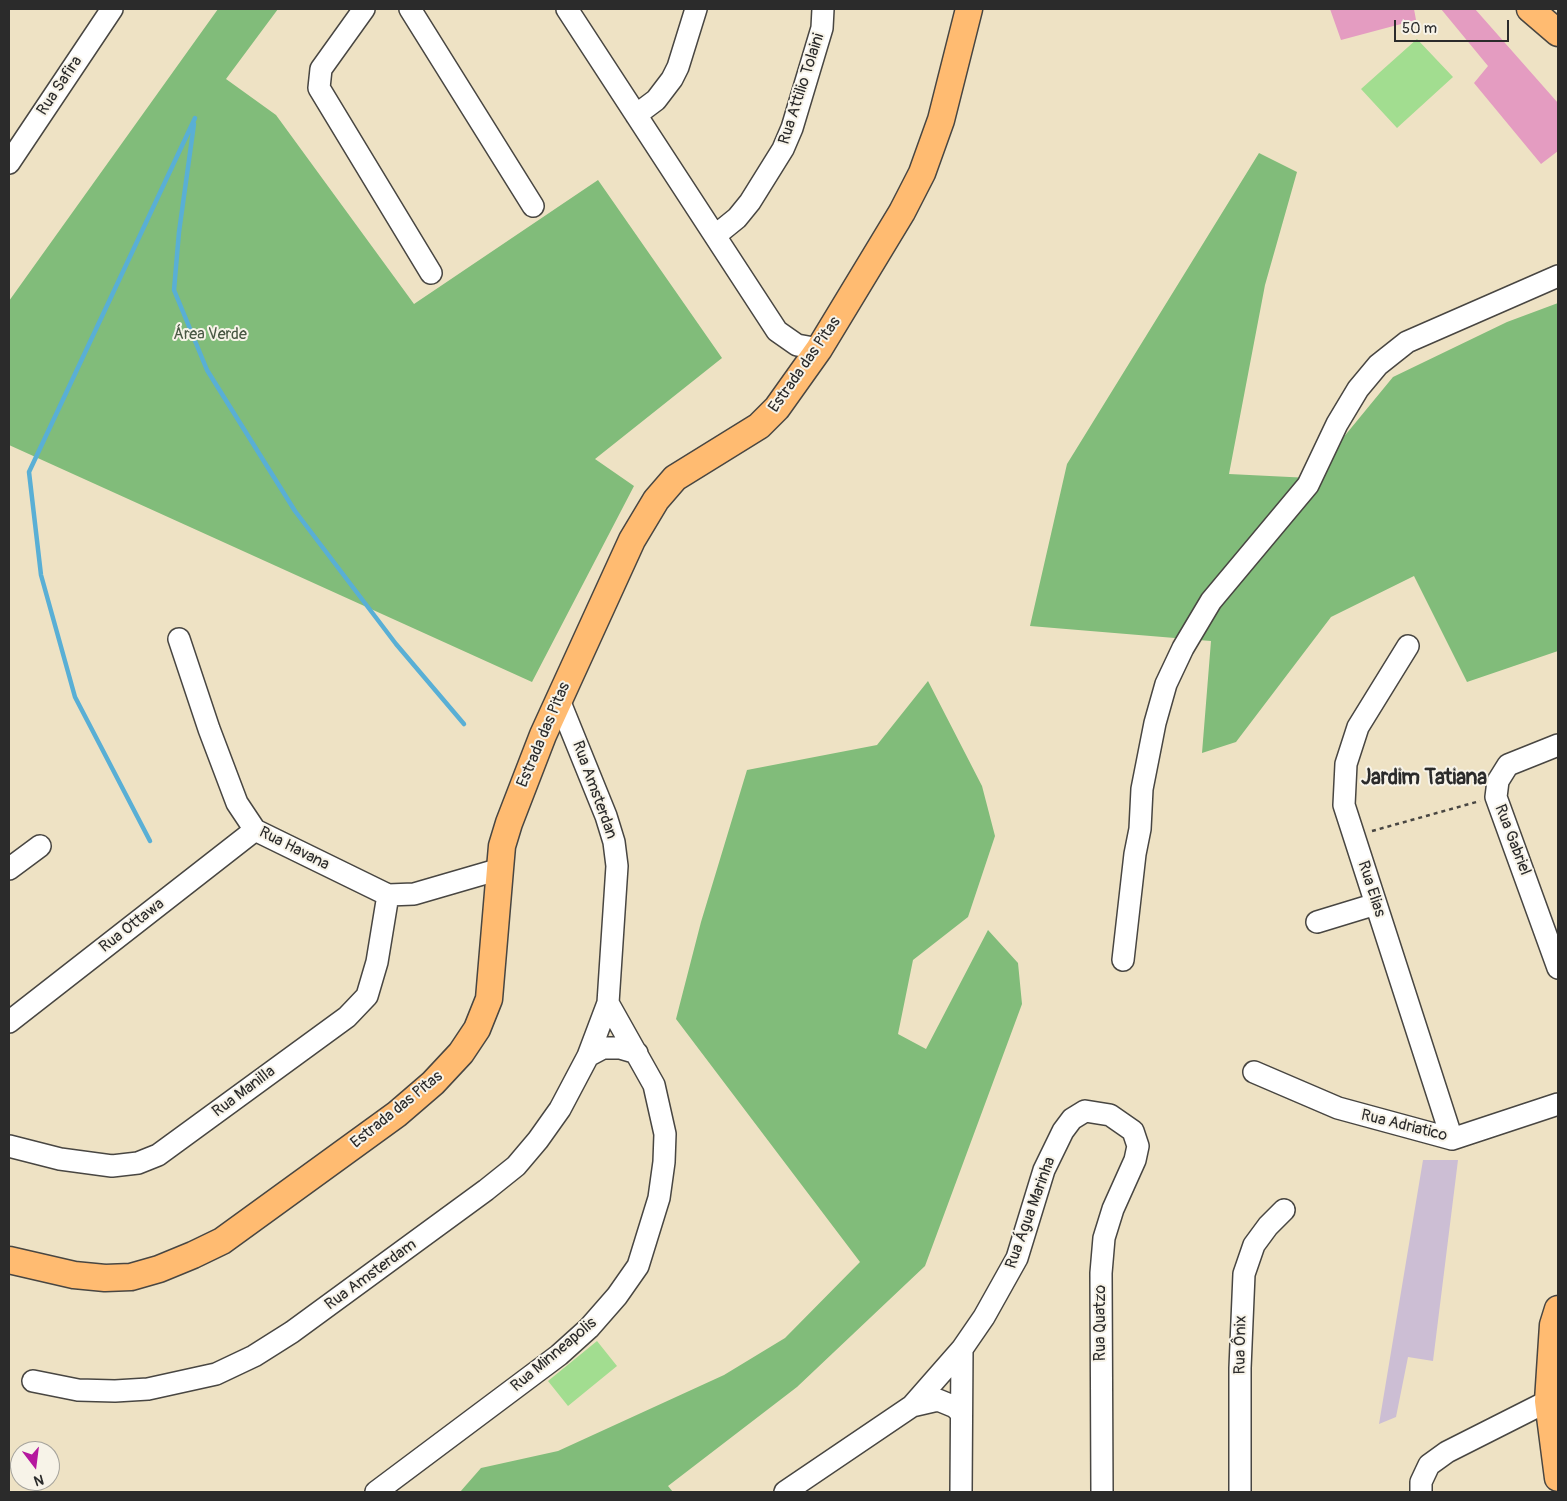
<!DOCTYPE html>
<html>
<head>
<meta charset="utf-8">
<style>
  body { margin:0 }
  #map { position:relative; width:1567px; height:1501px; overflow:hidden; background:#eee2c4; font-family:Pangolin,sans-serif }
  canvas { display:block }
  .frame { position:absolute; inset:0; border:10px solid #2b2b2b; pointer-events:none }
  .north { position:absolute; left:10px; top:1441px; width:50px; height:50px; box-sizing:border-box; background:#f7f3e8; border:1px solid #a5a39c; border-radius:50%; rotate:165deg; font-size:14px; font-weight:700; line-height:20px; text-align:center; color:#2b2b2b }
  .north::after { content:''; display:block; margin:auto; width:18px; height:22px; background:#b5179e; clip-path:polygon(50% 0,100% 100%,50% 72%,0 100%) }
  .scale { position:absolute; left:1394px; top:20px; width:115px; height:22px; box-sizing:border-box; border:2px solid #2b2b2b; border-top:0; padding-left:6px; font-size:15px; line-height:18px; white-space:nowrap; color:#2b2b2b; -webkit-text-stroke:4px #f7f3e8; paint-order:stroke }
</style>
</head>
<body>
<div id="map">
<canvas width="1567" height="1501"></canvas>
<div class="frame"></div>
<div class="north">N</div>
<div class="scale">50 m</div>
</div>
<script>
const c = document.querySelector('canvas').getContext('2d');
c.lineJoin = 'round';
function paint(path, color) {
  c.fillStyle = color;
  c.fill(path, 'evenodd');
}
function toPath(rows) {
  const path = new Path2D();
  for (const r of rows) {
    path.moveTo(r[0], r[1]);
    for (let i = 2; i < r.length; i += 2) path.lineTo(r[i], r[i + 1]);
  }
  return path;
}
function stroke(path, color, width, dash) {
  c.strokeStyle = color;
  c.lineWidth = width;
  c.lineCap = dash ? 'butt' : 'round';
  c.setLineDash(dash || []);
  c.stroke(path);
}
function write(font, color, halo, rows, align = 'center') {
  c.font = font + ' Pangolin,sans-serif';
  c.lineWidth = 4;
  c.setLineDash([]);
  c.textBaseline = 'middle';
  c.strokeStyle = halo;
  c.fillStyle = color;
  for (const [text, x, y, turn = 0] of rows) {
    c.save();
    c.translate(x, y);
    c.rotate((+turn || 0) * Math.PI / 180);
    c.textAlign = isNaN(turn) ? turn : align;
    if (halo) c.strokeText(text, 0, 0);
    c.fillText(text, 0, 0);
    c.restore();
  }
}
paint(toPath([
  [1423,1160,1458,1160,1433,1361,1408,1357,1396,1417,1379,1424]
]), '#ccbed4');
paint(toPath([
  [1417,39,1453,77,1397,128,1361,89],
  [597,1341,617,1366,568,1406,548,1381]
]), '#a2dd90');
paint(toPath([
  [218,9,278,9,226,79,276,115,414,304,598,180,722,358,595,459,634,486,532,682,9,445,9,301],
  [1259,153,1297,172,1265,285,1229,474,1310,478,1393,377,1507,322,1558,303,1558,651,1467,682,1414,576,1331,617,1236,742,1202,753,1211,641,1030,626,1067,464],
  [928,681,982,786,995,836,968,917,913,960,898,1034,926,1049,988,930,1018,963,1022,1004,925,1266,797,1387,668,1486,673,1492,460,1492,481,1468,558,1451,724,1375,785,1338,860,1262,676,1019,701,922,747,770,877,745]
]), '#81bc7a');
stroke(toPath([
  [194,124,179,232,174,290,207,370,295,511,396,644,464,724],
  [150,841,75,697,41,575,29,472,195,118]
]), '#59afd5', 4.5);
paint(toPath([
  [1330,9,1414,9,1416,20,1341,40],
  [1441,9,1475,9,1558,103,1558,151,1541,164,1474,83,1488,66]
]), '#e49cc1');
const minor = toPath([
  [364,9,321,69,319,88,431,273],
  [410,9,533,206],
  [567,9,777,331,797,345,819,349],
  [636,115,656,100,672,79,678,67,696,9],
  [9,163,112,9],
  [716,235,737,218,750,202,783,149,792,128,822,28,823,9],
  [179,639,209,729,237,803,255,830,388,895,414,894,500,869],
  [1408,646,1358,727,1346,764,1344,805,1452,1139],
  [1558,745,1508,765,1498,781,1496,797,1558,968],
  [9,869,40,846],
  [1317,922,1376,904],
  [1123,960,1135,854,1140,829,1142,789,1155,723,1166,684,1183,648,1211,601,1308,485,1337,424,1358,389,1378,365,1407,342,1558,276],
  [9,1022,255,830],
  [588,1056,603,1048,620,1048,637,1053],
  [1254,1072,1338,1108,1452,1139,1558,1104],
  [9,1146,60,1159,112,1166,138,1163,158,1155,347,1017,367,996,377,962,388,895],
  [33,1381,78,1390,115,1391,148,1389,216,1374,254,1356,292,1332,486,1190,516,1166,538,1140,560,1109,588,1056,608,1003,617,866,614,842,606,816,559,700],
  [912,1406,938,1400,955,1407,961,1413],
  [376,1492,559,1355,589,1328,617,1296,638,1266,659,1198,664,1162,665,1134,654,1085,608,1003],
  [785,1492,912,1406,962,1349,984,1317,1017,1258,1044,1170,1063,1131,1072,1119,1085,1111,1110,1115,1133,1131,1138,1146,1135,1160,1113,1209,1104,1238,1101,1273,1102,1492],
  [961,1492,962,1349],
  [1240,1492,1240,1368,1244,1274,1254,1245,1268,1226,1284,1210],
  [1421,1492,1421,1482,1429,1465,1447,1452,1548,1401]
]);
const major = toPath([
  [1530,9,1558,33],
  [9,1260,74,1275,105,1278,131,1277,159,1269,193,1255,222,1241,397,1114,433,1083,461,1053,477,1029,489,999,500,869,502,846,509,823,543,735,632,540,656,500,675,478,759,426,777,408,819,349,902,212,922,173,941,120,969,9],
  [1558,1309,1553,1325,1548,1401,1558,1478]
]);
stroke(minor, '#484642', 24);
stroke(major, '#484642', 29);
stroke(toPath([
  [1372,831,1480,801]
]), '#484642', 2.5, [4, 4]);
stroke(minor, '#fff', 21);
stroke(major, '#ffbb71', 26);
write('16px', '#2b2b2b', '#f7f3e8', [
  ["Rua Safira",60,86,-56],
  ["Rua Attilio Tolaini",802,89,-72],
  ["Estrada das Pitas",805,365,-55],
  ["Estrada das Pitas",544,735,-67],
  ["Rua Amsterdan",594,790,70],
  ["Rua Gabriel",1512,840,69],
  ["Rua Havana",294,849,27],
  ["Rua Elias",1371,889,72],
  ["Rua Ottawa",132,926,-38],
  ["Rua Manilla",244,1092,-37],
  ["Estrada das Pitas",397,1110,-39],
  ["Rua Adriatico",1404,1126,14],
  ["Rua Água Marinha",1031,1213,-70],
  ["Rua Amsterdam",371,1275,-36],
  ["Rua Quatzo",1101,1323,-90],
  ["Rua Ônix",1241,1345,-89],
  ["Rua Minneapolis",554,1355,-40]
]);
write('16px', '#495844', '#f7f3e8', [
  ["Área Verde",210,335]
]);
write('bold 21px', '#2b2b2b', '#f7f3e8', [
  ["Jardim Tatiana",1424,779]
]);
</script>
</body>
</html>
